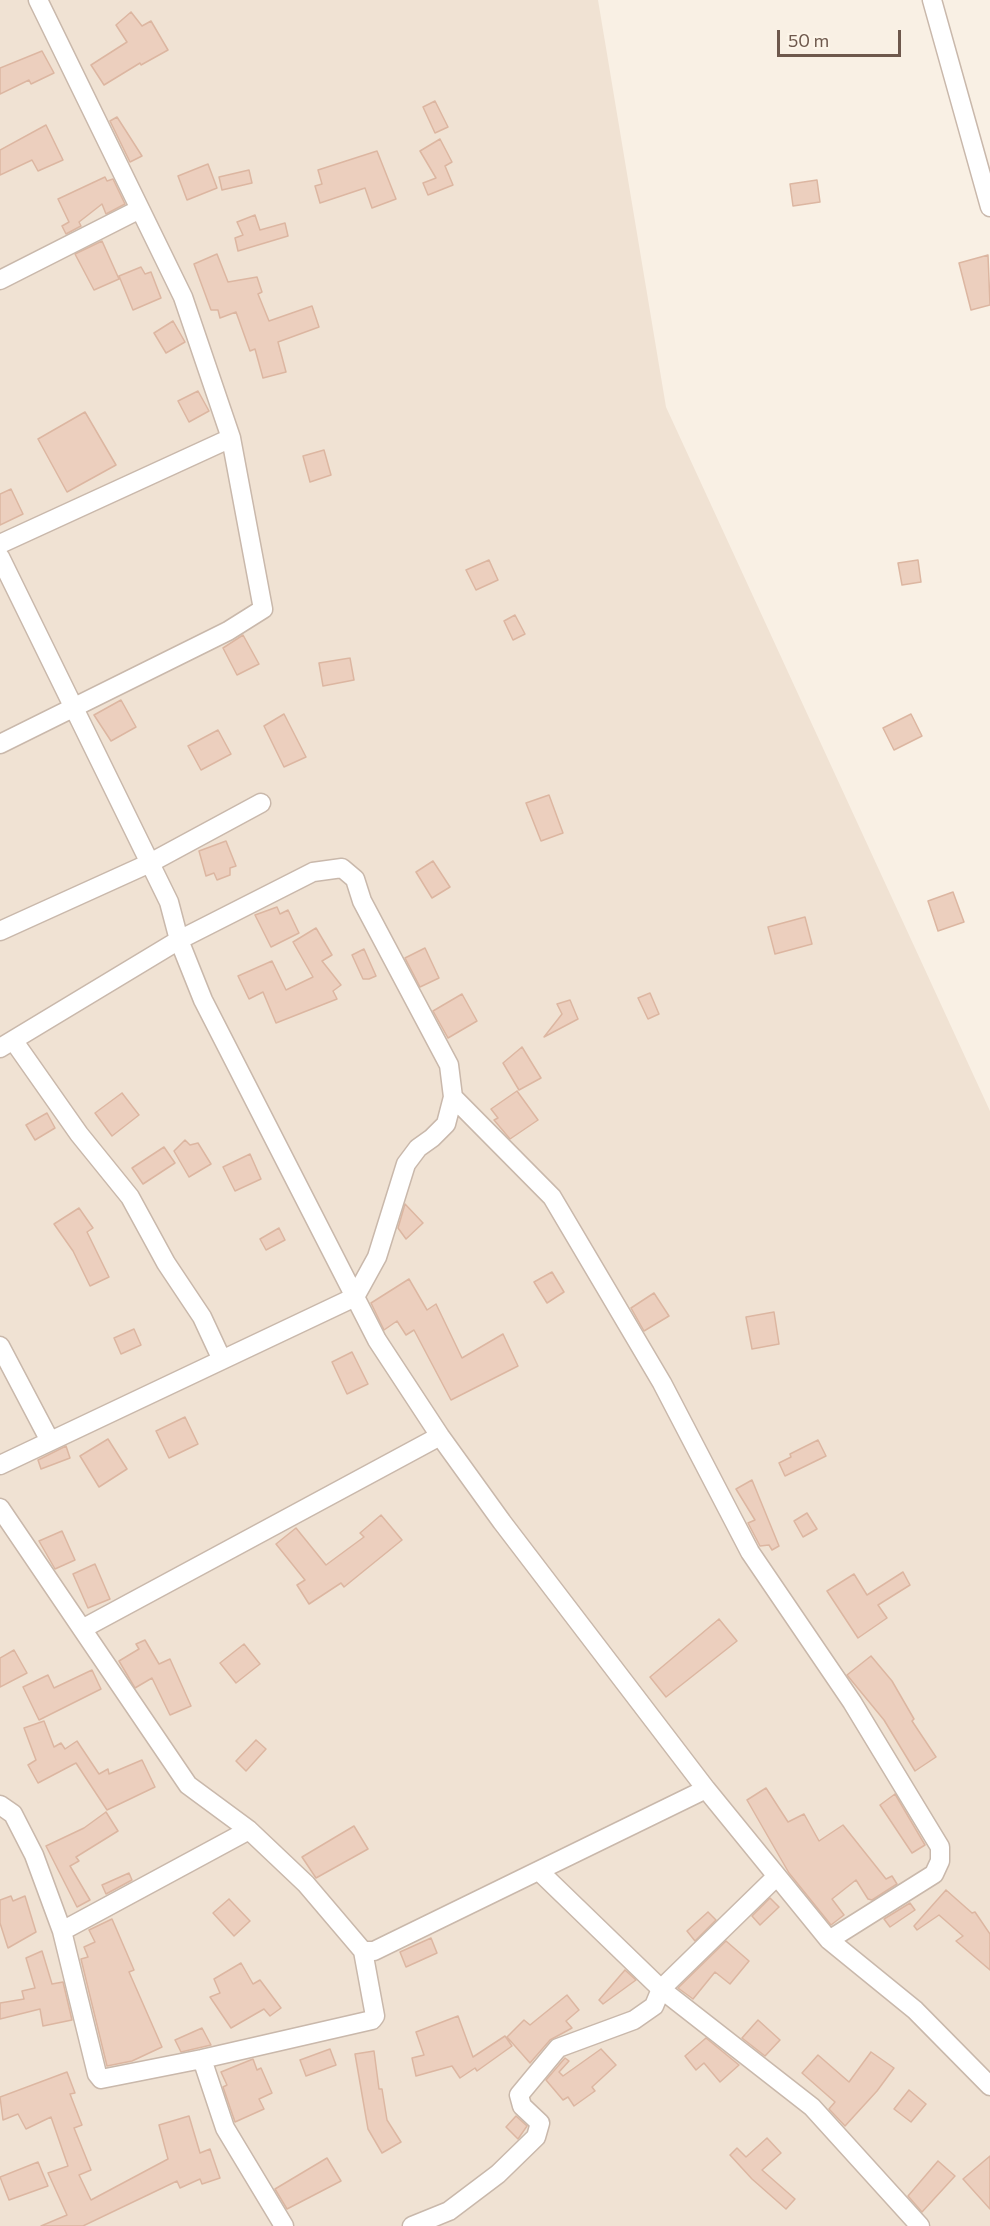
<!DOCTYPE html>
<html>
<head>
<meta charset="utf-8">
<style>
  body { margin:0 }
  #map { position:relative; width:990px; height:2226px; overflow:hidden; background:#f9f0e4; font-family:Commissioner,sans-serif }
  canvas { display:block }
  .scale { position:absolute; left:777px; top:30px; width:124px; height:27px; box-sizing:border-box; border:3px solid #6e584c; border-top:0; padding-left:8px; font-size:18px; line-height:21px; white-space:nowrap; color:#6e584c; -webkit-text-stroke:4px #fdf5e9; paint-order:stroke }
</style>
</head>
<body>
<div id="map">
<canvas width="990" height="2226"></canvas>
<div class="scale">50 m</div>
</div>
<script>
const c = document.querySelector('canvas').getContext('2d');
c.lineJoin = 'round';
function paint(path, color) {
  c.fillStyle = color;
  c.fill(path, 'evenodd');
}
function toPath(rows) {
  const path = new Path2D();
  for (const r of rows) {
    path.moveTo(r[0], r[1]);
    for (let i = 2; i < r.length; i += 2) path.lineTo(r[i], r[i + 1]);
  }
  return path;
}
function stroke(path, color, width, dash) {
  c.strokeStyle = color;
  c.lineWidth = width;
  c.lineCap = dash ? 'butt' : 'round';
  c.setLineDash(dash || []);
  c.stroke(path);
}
paint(toPath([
  [0,0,598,0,666,407,990,1111,990,2226,0,2226]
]), '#f0e2d3');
const building = toPath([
  [131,12,142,26,151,21,168,50,141,65,140,63,104,85,91,65,127,42,116,25,131,12],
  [42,51,54,73,31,84,29,80,0,94,0,68,42,51],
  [435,101,448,127,435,133,423,107,435,101],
  [117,117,142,156,130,162,110,121,117,117],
  [46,125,63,160,38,171,32,160,0,175,0,150,46,125],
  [440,139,452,162,445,166,453,185,428,195,423,183,436,178,420,151,440,139],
  [377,151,396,199,372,208,365,188,320,203,315,186,322,184,318,170,377,151],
  [208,164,217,188,187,200,178,176,208,164],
  [249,170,252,183,222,190,219,177,249,170],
  [105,177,107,181,113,179,125,204,106,214,102,204,79,222,81,226,66,234,62,226,69,222,58,199,105,177],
  [817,180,820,202,793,206,790,184,817,180],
  [255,215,260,230,285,223,288,236,238,251,235,238,243,235,237,222,255,215],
  [102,241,119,279,94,290,75,254,102,241],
  [217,254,228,282,257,277,262,292,258,294,269,321,312,306,319,327,278,342,286,372,263,378,255,349,250,351,236,312,220,318,218,310,211,310,194,264,217,254],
  [988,255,990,305,971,310,959,263,988,255],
  [141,267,145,274,151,272,161,298,133,310,119,276,141,267],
  [173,321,185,342,166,353,154,333,173,321],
  [198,391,209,411,189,422,178,401,198,391],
  [85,412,116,465,67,492,38,439,85,412],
  [324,450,331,475,310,482,303,456,324,450],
  [11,489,23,514,0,525,0,494,11,489],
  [489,560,498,580,476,590,466,570,489,560],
  [918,560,921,582,902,585,898,563,918,560],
  [515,615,525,634,513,640,504,621,515,615],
  [243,635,259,664,237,675,223,648,243,635],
  [350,658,354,680,323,686,319,663,350,658],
  [121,700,136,727,111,741,94,715,121,700],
  [284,714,306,757,284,767,264,726,284,714],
  [911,714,922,736,894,750,883,728,911,714],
  [218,730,231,754,201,770,188,746,218,730],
  [549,795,563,833,541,841,526,803,549,795],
  [226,841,236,866,230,868,230,875,217,880,214,873,206,876,199,851,226,841],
  [433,861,450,887,432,898,416,872,433,861],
  [953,892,964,922,938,931,928,901,953,892],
  [277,907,280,914,288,910,299,933,271,947,255,915,277,907],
  [805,917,812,944,775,954,768,927,805,917],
  [316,928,332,955,322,961,341,985,333,991,337,999,276,1023,263,992,249,999,238,976,272,961,286,990,313,977,293,942,316,928],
  [425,948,439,978,420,987,405,958,425,948],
  [364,949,376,976,369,979,363,979,352,955,364,949],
  [650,993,659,1014,648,1019,638,998,650,993],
  [462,994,477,1021,448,1038,433,1011,462,994],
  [570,1000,578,1019,544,1037,562,1014,557,1004,570,1000],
  [522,1047,541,1078,519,1090,503,1063,522,1047],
  [517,1091,538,1120,510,1139,494,1120,498,1118,491,1109,517,1091],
  [122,1093,139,1115,112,1136,95,1113,122,1093],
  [47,1113,55,1128,35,1140,26,1125,47,1113],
  [185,1140,190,1145,198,1143,211,1164,189,1177,174,1151,185,1140],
  [164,1147,175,1163,143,1184,132,1168,164,1147],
  [250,1154,261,1179,235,1191,223,1167,250,1154],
  [405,1204,423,1223,406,1239,398,1228,405,1204],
  [79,1208,93,1228,87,1232,109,1277,90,1286,73,1251,54,1224,79,1208],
  [279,1228,285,1240,266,1250,260,1239,279,1228],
  [552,1272,564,1292,547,1303,534,1282,552,1272],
  [409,1279,427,1310,436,1304,462,1358,503,1334,518,1366,451,1400,414,1330,406,1335,397,1321,384,1330,371,1303,409,1279],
  [654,1293,669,1316,644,1331,631,1308,654,1293],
  [774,1312,779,1344,752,1349,746,1317,774,1312],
  [134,1329,141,1345,121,1354,114,1338,134,1329],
  [352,1352,368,1384,347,1394,332,1362,352,1352],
  [185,1417,198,1444,169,1458,156,1431,185,1417],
  [108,1439,127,1469,99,1487,80,1456,108,1439],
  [818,1440,826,1456,785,1476,779,1463,791,1457,790,1454,818,1440],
  [66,1446,70,1458,41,1469,38,1460,66,1446],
  [752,1480,779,1546,772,1550,769,1545,760,1546,748,1523,755,1520,736,1489,752,1480],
  [807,1513,817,1529,803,1537,794,1521,807,1513],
  [381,1515,402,1540,344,1587,341,1583,309,1604,297,1585,305,1580,276,1544,296,1528,326,1565,364,1537,360,1533,381,1515],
  [62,1531,75,1560,55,1569,39,1541,62,1531],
  [95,1564,110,1599,88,1608,73,1574,95,1564],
  [903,1572,910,1585,878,1605,887,1618,858,1638,827,1591,854,1574,867,1595,903,1572],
  [719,1619,737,1641,666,1697,650,1677,719,1619],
  [145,1640,159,1664,170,1659,191,1706,170,1715,152,1678,135,1688,119,1661,139,1649,136,1644,145,1640],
  [244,1644,260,1664,236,1683,220,1663,244,1644],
  [14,1650,27,1673,0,1687,0,1658,14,1650],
  [871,1656,892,1681,914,1719,912,1721,936,1757,915,1771,884,1720,847,1675,871,1656],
  [92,1670,101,1689,39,1720,23,1687,48,1675,54,1688,92,1670],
  [44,1721,54,1747,61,1743,65,1749,77,1741,99,1774,108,1769,109,1774,142,1760,155,1787,107,1810,76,1763,38,1783,28,1765,36,1760,24,1728,44,1721],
  [256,1740,266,1749,246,1771,236,1761,256,1740],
  [766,1788,788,1822,804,1814,819,1841,843,1825,886,1879,892,1876,897,1884,872,1900,868,1899,856,1880,832,1899,844,1915,831,1925,789,1873,747,1800,766,1788],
  [895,1794,925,1845,912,1853,880,1805,895,1794],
  [106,1812,118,1831,76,1857,79,1861,70,1866,90,1900,77,1907,46,1846,84,1828,106,1812],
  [354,1826,368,1849,316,1878,302,1857,354,1826],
  [129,1873,132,1880,106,1894,102,1885,129,1873],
  [946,1890,972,1913,975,1912,990,1934,990,1970,956,1941,963,1936,939,1915,917,1930,914,1926,946,1890],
  [11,1896,13,1901,25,1896,36,1932,8,1948,0,1923,0,1900,11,1896],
  [770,1898,779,1907,760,1925,752,1916,770,1898],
  [229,1899,250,1921,234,1936,213,1913,229,1899],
  [910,1903,915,1910,890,1927,884,1919,910,1903],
  [708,1912,716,1920,695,1941,687,1931,708,1912],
  [112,1919,134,1970,129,1972,162,2047,132,2061,107,2066,81,1959,88,1957,84,1947,95,1942,89,1930,112,1919],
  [431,1938,437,1953,406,1967,400,1952,431,1938],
  [726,1941,749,1961,730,1984,715,1972,693,1999,678,1988,726,1941],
  [42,1951,52,1984,63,1982,72,2020,43,2026,40,2009,0,2019,0,2003,24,1999,22,1991,35,1988,26,1958,42,1951],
  [241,1963,253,1984,260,1980,281,2008,270,2016,264,2009,231,2028,210,1997,220,1993,214,1979,241,1963],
  [625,1970,636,1980,603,2004,599,2000,625,1970],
  [567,1995,579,2010,566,2021,572,2028,550,2040,530,2063,507,2037,524,2020,530,2025,567,1995],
  [458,2016,473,2057,505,2036,512,2046,477,2071,475,2068,460,2078,452,2066,416,2076,412,2058,424,2055,416,2032,458,2016],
  [758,2020,780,2040,765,2056,742,2038,758,2020],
  [202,2028,211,2045,181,2052,175,2040,202,2028],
  [706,2038,739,2065,720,2082,704,2063,696,2070,685,2056,706,2038],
  [330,2049,336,2065,306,2076,300,2060,330,2049],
  [601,2049,616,2065,592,2087,595,2091,574,2106,568,2097,563,2100,546,2080,565,2058,569,2061,559,2072,563,2076,601,2049],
  [374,2051,379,2089,382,2089,387,2120,401,2142,382,2153,368,2129,355,2054,374,2051],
  [871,2052,894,2068,877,2091,845,2126,829,2109,835,2102,802,2073,818,2055,849,2082,871,2052],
  [253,2059,257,2070,261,2068,272,2093,259,2099,264,2109,235,2122,223,2087,227,2085,221,2072,253,2059],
  [67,2072,75,2093,70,2094,82,2125,74,2128,91,2170,79,2175,91,2200,168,2159,159,2125,189,2116,200,2153,210,2149,220,2178,202,2184,200,2179,180,2188,177,2181,83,2226,41,2226,67,2215,48,2173,68,2166,51,2117,26,2129,18,2114,3,2120,0,2097,67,2072],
  [909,2090,926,2104,911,2122,894,2109,909,2090],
  [516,2116,527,2126,518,2139,506,2127,516,2116],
  [767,2138,781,2153,762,2170,795,2199,786,2209,752,2179,730,2155,737,2148,746,2157,767,2138],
  [990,2156,990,2209,963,2179,990,2156],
  [327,2158,341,2181,287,2209,275,2189,327,2158],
  [938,2161,955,2176,922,2212,908,2196,938,2161],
  [38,2162,48,2186,9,2200,0,2177,38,2162]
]);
paint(building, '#eccfbe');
stroke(building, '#dcb6a1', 1.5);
const minor = toPath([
  [932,0,990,207],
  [0,280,140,209],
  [0,544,231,438],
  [0,557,169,902,179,940,203,1000,377,1340,440,1436,502,1522,706,1789,829,1940,915,2010,990,2086],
  [0,744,228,631,263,609,231,438,183,297,38,0],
  [0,931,150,863,261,803],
  [13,1040,79,1134,130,1197,166,1263,202,1317,222,1360],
  [0,1048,179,940,313,872,342,868,355,879,362,901,449,1065,453,1097,446,1124,432,1138,418,1148,406,1164,377,1257,355,1297,0,1465],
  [453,1097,552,1197,662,1383,750,1552,852,1702,940,1847,940,1861,934,1874,829,1940],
  [0,1346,50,1441],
  [0,1508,188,1785,249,1830,306,1884,363,1951,375,2016,372,2020,202,2059,101,2079,97,2074,62,1931,34,1855,13,1814,0,1805],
  [82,1629,440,1436],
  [540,1872,661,1989,812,2107,920,2226],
  [62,1931,249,1830],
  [363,1951,374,1951,706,1789],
  [202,2059,225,2128,284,2226],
  [412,2226,449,2211,498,2174,536,2137,540,2123,522,2106,519,2095,558,2048,634,2020,654,2006,661,1989,777,1876]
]);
stroke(minor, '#c9b8ab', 21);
stroke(minor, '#fff', 18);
</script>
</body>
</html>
